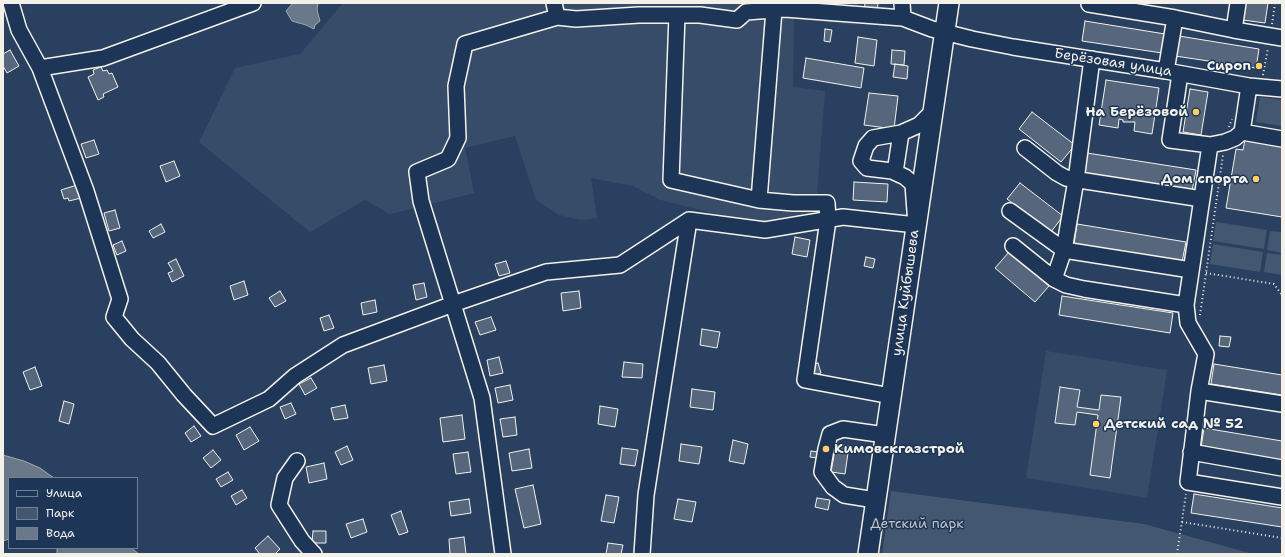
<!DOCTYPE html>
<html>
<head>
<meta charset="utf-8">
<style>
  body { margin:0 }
  #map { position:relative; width:1285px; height:557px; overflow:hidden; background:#2a4060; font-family:"Shantell Sans",sans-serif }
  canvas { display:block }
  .frame { position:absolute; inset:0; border:4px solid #f4f1e8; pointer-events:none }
  .legend { position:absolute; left:8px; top:477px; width:130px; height:72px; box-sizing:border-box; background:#1d3557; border:1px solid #738091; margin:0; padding:5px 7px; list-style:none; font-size:12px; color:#f4f1e8 }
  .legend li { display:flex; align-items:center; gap:8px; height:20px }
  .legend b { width:20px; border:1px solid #738091 }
</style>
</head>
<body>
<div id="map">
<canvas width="1285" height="557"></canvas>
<div class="frame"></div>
<ul class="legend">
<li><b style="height:5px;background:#1d3557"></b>Улица</li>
<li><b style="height:11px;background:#445771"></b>Парк</li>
<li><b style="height:11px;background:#6a788a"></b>Вода</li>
</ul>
</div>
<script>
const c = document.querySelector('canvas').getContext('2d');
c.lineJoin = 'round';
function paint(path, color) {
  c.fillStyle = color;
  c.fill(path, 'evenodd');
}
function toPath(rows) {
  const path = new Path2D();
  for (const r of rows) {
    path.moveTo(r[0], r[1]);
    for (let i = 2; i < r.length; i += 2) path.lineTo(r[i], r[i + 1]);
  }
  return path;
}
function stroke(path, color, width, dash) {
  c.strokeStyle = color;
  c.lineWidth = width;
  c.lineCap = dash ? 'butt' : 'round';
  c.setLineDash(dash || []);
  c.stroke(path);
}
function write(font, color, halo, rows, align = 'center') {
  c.font = font + ' "Shantell Sans",sans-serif';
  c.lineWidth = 3;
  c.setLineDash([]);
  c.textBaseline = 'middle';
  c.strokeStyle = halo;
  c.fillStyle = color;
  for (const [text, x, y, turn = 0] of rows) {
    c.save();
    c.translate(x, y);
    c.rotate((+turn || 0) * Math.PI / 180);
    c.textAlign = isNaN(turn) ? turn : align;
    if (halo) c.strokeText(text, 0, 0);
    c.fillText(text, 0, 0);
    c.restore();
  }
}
paint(toPath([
  [343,3,858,3,855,25,794,19,793,87,825,91,815,218,766,227,661,200,633,186,591,178,597,218,581,220,559,215,536,200,515,136,465,148,474,193,390,214,365,200,310,232,199,142,235,68,300,54],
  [1046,351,1167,370,1147,498,1026,478]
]), '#374c69');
paint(toPath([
  [1260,97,1282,100,1282,126,1256,122],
  [1216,222,1267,230,1264,249,1213,241],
  [1270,231,1282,232,1282,253,1267,250],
  [1213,244,1263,252,1260,272,1210,264],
  [1267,253,1282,255,1282,275,1264,272],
  [891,491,1144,524,1253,554,882,554]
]), '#445771');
const water = toPath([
  [293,3,318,3,317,10,320,21,315,25,314,29,306,25,292,21,286,11,293,3],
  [3,455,24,461,40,468,54,478,9,478,9,539,3,541,3,455],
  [57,548,131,548,139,554,57,554,57,548]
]);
paint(water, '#6a788a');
stroke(water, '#a1a8b0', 1);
const building = toPath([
  [865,3,878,3,877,14,864,12,865,3],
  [1245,3,1268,3,1265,23,1243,20,1245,3],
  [1085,21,1165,34,1162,53,1082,41,1085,21],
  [825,29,832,30,830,42,824,41,825,29],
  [1179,36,1259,49,1256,68,1175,56,1179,36],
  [858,37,877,40,874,66,855,63,858,37],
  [10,50,19,66,7,73,3,66,3,54,10,50],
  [892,50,905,51,904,65,891,64,892,50],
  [806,58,864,68,861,88,803,78,806,58],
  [895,64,908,66,907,79,893,77,895,64],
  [101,67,103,71,107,70,109,74,112,73,118,87,103,94,104,97,98,100,88,77,94,74,93,70,101,67],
  [1106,80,1159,88,1152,134,1134,131,1135,122,1123,122,1123,120,1119,119,1118,128,1099,125,1106,80],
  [1190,89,1208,92,1201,135,1183,132,1190,89],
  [869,93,898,96,894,129,864,125,869,93],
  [1032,112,1075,145,1061,162,1019,129,1032,112],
  [94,140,99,154,86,158,81,144,94,140],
  [1245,140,1282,146,1282,217,1226,208,1236,149,1243,150,1245,140],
  [1087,153,1196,170,1192,191,1084,174,1087,153],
  [174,161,180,176,166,182,160,166,174,161],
  [854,182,888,184,887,202,853,200,854,182],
  [1020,183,1063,216,1051,232,1007,199,1020,183],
  [77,185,81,198,69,201,68,198,64,199,61,190,77,185],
  [115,210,120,228,109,231,104,213,115,210],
  [161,224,165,232,153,238,149,231,161,224],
  [1077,224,1186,242,1182,262,1074,244,1077,224],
  [795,237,810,240,807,257,792,254,795,237],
  [122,241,126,251,117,255,113,245,122,241],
  [1009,252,1049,286,1035,302,995,268,1009,252],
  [866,257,875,259,873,268,864,266,866,257],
  [176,259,184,276,172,282,168,273,173,271,168,263,176,259],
  [506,261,510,273,499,276,495,264,506,261],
  [244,281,248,295,234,300,230,286,244,281],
  [424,283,427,297,416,300,413,285,424,283],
  [280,291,286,301,275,307,269,298,280,291],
  [579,291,581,308,563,311,561,293,579,291],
  [1062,296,1173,313,1170,333,1059,315,1062,296],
  [375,300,377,312,363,315,361,303,375,300],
  [329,315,334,328,324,331,320,318,329,315],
  [491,317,496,330,480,335,475,322,491,317],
  [702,329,720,332,717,348,700,345,702,329],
  [1220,336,1231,337,1229,347,1219,346,1220,336],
  [499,357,503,373,490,376,487,360,499,357],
  [624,362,643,364,642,378,622,377,624,362],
  [818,363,821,373,813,376,810,366,818,363],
  [1214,364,1282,375,1282,395,1211,384,1214,364],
  [384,365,387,381,371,384,368,368,384,365],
  [35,367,42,386,30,390,23,372,35,367],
  [311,378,317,388,305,395,299,384,311,378],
  [510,385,513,400,498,403,495,388,510,385],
  [1060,387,1080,390,1077,407,1099,410,1101,395,1121,397,1110,478,1090,475,1098,415,1077,412,1075,425,1055,423,1060,387],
  [692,389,715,392,713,410,690,407,692,389],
  [64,401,74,404,69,424,59,421,64,401],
  [291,403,296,414,285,419,280,407,291,403],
  [345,405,348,418,334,420,331,408,345,405],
  [600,406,618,409,615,427,598,424,600,406],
  [462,415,465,439,443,442,440,418,462,415],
  [515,417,517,435,503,437,500,419,515,417],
  [194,426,201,436,191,442,185,433,194,426],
  [250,427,259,441,244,450,236,435,250,427],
  [1204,428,1282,441,1282,461,1201,448,1204,428],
  [733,440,748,444,744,464,729,461,733,440],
  [681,444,702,447,699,464,679,461,681,444],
  [836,444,849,446,845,474,831,472,836,444],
  [347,446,353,460,341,465,335,452,347,446],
  [622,448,638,450,635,466,620,464,622,448],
  [529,449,532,468,512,471,509,453,529,449],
  [213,450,221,460,211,468,203,458,213,450],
  [811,451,818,452,817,458,810,457,811,451],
  [468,452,471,472,456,474,453,454,468,452],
  [324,463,327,479,309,483,306,467,324,463],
  [228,472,233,480,221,487,216,479,228,472],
  [533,485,541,524,524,528,515,489,533,485],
  [242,490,247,498,236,505,231,496,242,490],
  [1194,494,1282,508,1282,527,1191,513,1194,494],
  [606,495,619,497,614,523,601,521,606,495],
  [817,498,830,500,828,510,815,507,817,498],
  [469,499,471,513,451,516,449,502,469,499],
  [678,499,696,502,692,522,674,519,678,499],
  [401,511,408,532,399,535,391,515,401,511],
  [363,519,367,532,351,538,346,524,363,519],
  [313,531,326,531,326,543,312,543,313,531],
  [268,536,280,549,275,554,260,554,255,548,268,536],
  [464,537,466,554,450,554,449,539,464,537],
  [608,543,623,545,621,554,606,554,608,543]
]);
paint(building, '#56677d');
stroke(building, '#f4f1e8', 1);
const minor = toPath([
  [11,3,19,30,40,68,86,191,120,299,114,317,132,339,158,363,184,395,213,426,269,399,295,376,343,345,453,304,546,272,620,265,689,220,765,230,843,217,916,225,913,184,905,177,892,171,867,168,861,161,866,146,873,138,901,133,919,125,933,111],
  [902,3,903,18],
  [1238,3,1234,30,1282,38],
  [1089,4,1175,18,1234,30],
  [774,10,759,200,793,203,827,203,828,220,805,380,891,396],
  [677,15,671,180,759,200],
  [557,17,576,19,639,15,700,15,737,20,746,12,785,9,903,18,932,29,972,39,1013,47,1166,71,1249,86,1282,89],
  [40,68,103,58,253,3],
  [1166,71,1175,18],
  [1180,74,1170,140,1210,145,1225,142,1235,138,1242,132,1282,139],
  [1242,132,1249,86],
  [1210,145,1186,305,1188,323,1206,354,1199,391,1188,482,1282,497],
  [1025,148,1057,173,1066,178,1202,199],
  [895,172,901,133],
  [1010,211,1064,250,1191,270],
  [1013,246,1054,279,1066,285,1084,289,1186,305],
  [1054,279,1064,250,1076,180,1092,59],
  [1199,391,1282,404],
  [1191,452,1282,468],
  [297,461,285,478,279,505,302,541,314,554],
  [875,500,844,495,833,487,822,472,826,449,830,434,843,429,885,435],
  [503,554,482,398,421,201,417,172,448,159,458,138,456,86,465,44,557,17,554,3],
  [642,554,646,495,689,220]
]);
const major = toPath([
  [868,554,949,3]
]);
stroke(minor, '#f4f1e8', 18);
stroke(major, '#f4f1e8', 22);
stroke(toPath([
  [1272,24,1275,3],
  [1263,75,1268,48],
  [1229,127,1232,119],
  [1206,273,1274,284,1282,295],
  [1200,315,1223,155],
  [1182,522,1282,538],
  [1177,554,1186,494]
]), '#f4f1e8', 2, [1, 3]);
stroke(minor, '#1d3557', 15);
stroke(major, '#1d3557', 19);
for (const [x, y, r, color] of [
  [1259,66,4,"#ffd166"],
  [1196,112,4,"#ffd166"],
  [1256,179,4,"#ffd166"],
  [1096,424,4,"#ffd166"],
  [826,449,4,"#ffd166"]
]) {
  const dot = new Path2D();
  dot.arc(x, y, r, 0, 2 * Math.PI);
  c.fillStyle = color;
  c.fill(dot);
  stroke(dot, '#1d3557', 1.5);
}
write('14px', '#f4f1e8', '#1d3557', [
  ["Берёзовая улица",1113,63,9],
  ["улица Куйбышева",906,293,-82]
]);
write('bold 14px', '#f4f1e8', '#1d3557', [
  ["Сироп",1251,66],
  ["На Берёзовой",1188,112],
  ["Дом спорта",1248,179],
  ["Детский сад № 52",1104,424,"left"],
  ["Кимовскгазстрой",834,449,"left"]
], 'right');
write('14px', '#bfc3c4', '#1d3557', [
  ["Детский парк",917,524]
]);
</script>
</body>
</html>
